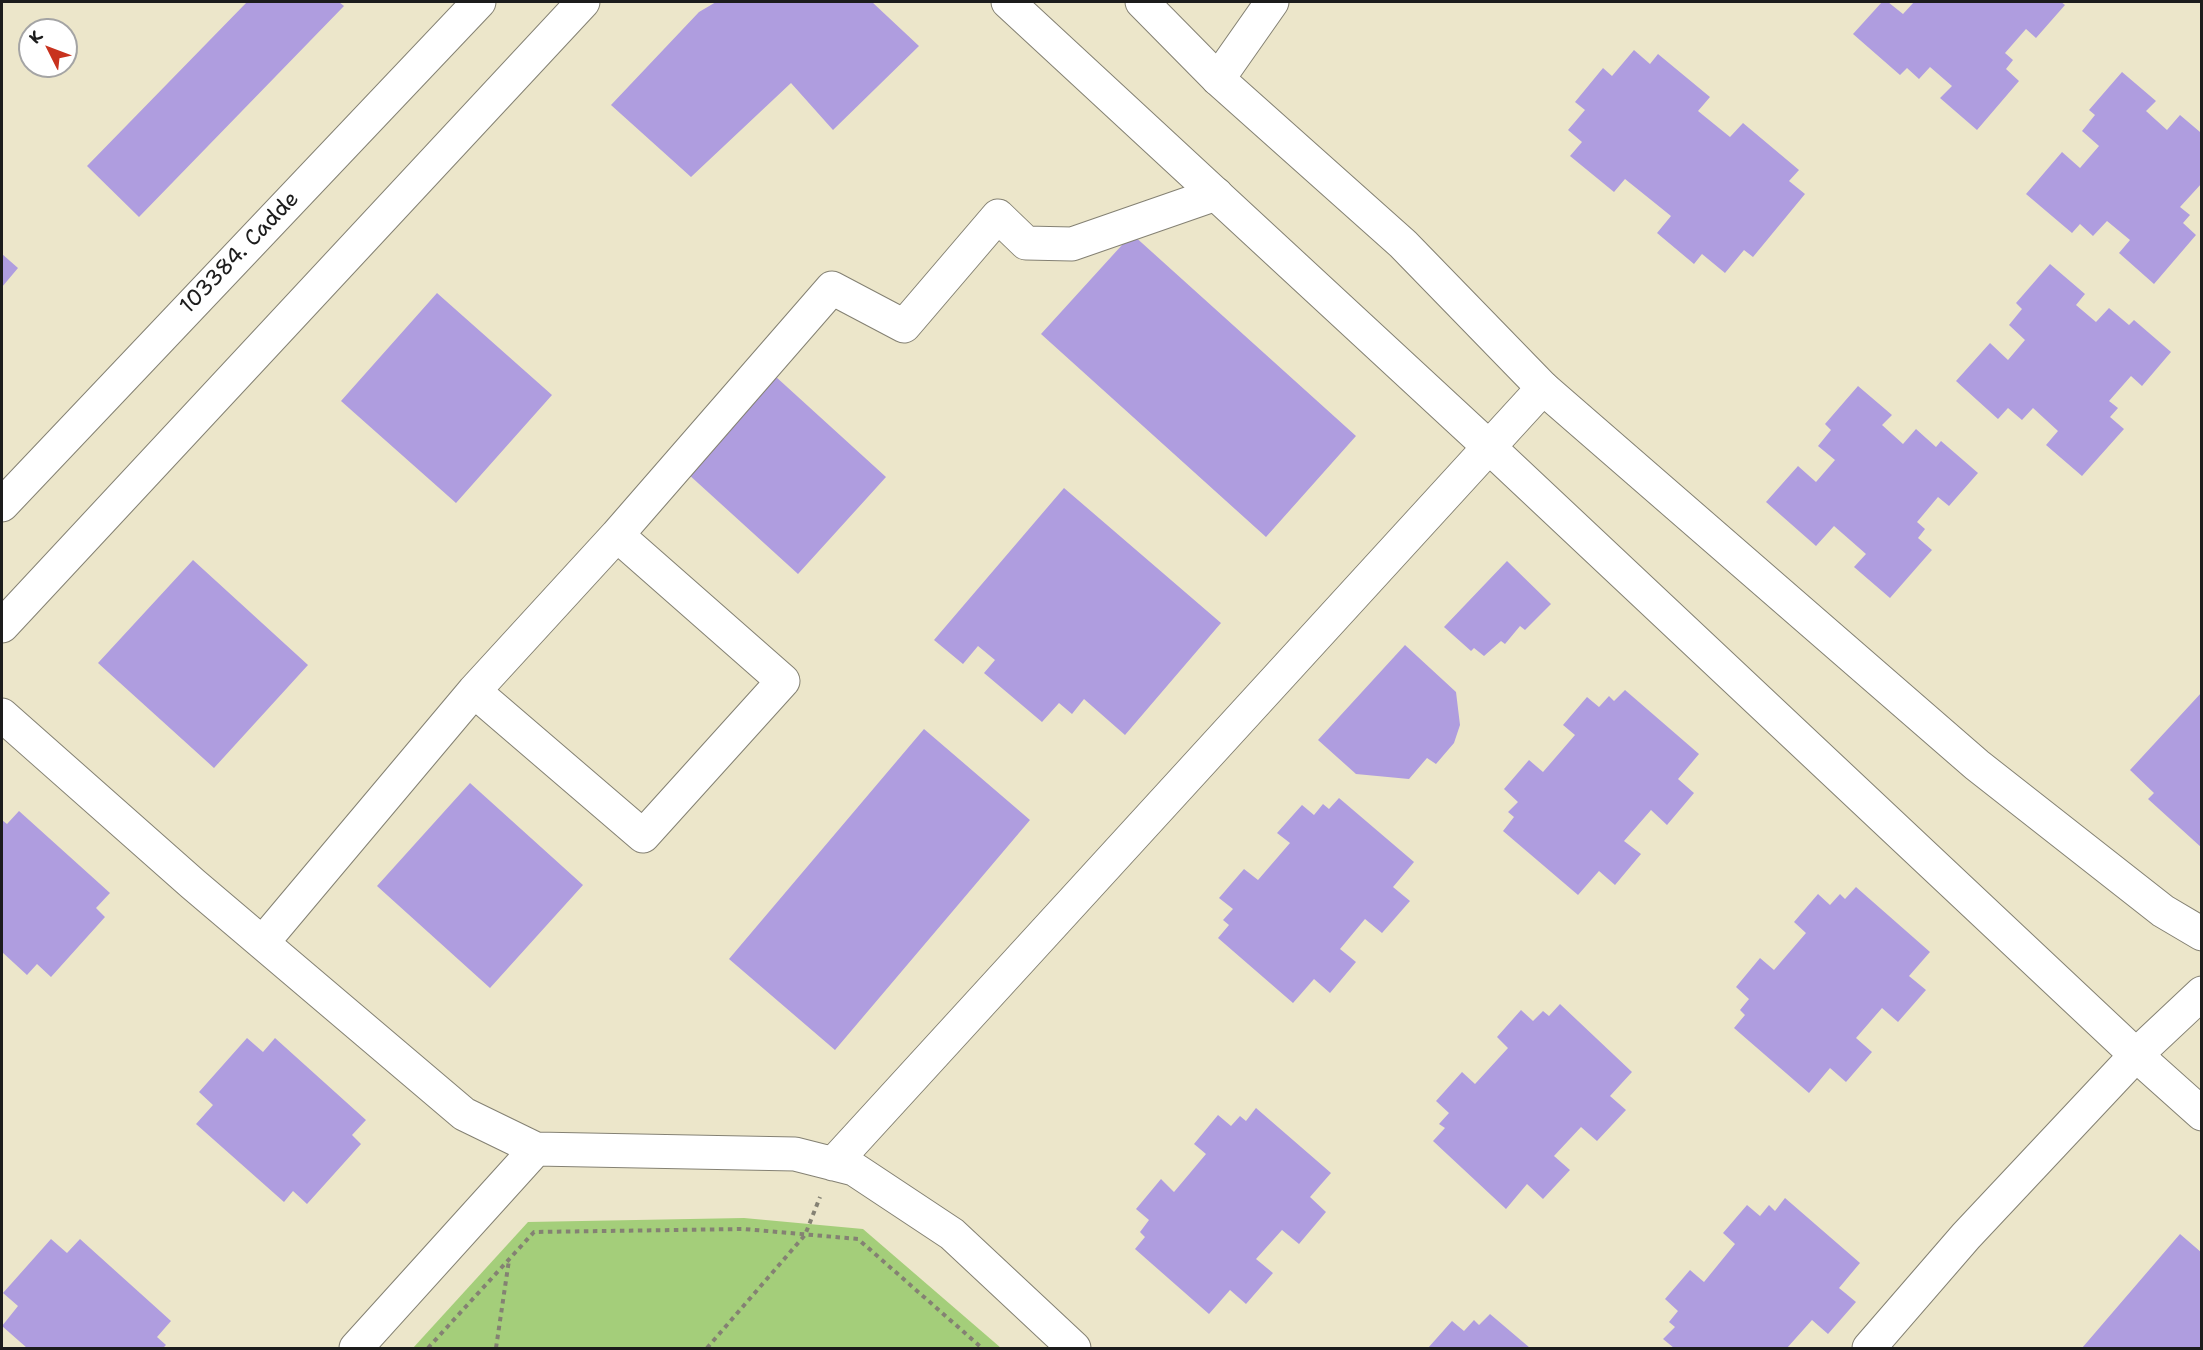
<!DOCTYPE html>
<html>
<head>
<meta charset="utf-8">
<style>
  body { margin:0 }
  #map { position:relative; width:2203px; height:1350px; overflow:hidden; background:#ece6ca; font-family:"Shantell Sans",sans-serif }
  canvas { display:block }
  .frame { position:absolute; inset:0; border:3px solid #1c1c1c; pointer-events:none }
  .north { position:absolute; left:18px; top:18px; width:60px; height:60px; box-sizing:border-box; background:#fff; border:2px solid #a4a4a4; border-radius:50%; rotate:312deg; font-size:16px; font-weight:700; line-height:24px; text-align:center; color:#1c1c1c }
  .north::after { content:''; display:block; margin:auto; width:21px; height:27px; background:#c8321e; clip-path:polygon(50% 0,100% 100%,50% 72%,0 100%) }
</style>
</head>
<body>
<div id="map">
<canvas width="2203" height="1350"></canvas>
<div class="frame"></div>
<div class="north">K</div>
</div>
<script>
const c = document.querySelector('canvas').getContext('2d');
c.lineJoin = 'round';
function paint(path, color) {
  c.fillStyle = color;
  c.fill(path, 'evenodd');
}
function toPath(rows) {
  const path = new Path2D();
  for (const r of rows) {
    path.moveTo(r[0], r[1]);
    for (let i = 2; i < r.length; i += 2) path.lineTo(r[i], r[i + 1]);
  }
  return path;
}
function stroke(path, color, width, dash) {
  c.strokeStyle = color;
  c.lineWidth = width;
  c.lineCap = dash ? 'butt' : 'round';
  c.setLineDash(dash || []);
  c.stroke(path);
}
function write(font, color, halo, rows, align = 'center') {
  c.font = font + ' "Shantell Sans",sans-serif';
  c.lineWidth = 6;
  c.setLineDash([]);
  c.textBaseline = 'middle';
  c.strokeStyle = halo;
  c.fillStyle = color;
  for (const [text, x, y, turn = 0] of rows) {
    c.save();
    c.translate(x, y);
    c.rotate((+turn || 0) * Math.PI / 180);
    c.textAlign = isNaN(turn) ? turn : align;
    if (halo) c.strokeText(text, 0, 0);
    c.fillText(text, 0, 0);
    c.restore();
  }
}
paint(toPath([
  [744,1218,863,1229,1001,1348,413,1348,528,1222]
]), '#a4ce7a');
paint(toPath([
  [247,2,339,2,344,6,139,217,87,166],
  [716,2,872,2,919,46,833,130,791,83,691,177,611,105,699,12],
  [1882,2,1888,2,1903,14,1914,2,2061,2,2065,5,2036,38,2026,29,2005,53,2013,60,2006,69,2019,81,1977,130,1940,98,1952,86,1930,67,1919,79,1907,68,1900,75,1853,34],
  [1634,50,1650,64,1658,54,1710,97,1698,111,1730,137,1743,123,1799,170,1789,181,1805,194,1753,257,1744,250,1725,273,1702,254,1694,264,1657,233,1671,216,1625,179,1614,192,1570,156,1582,142,1568,130,1585,110,1575,102,1603,68,1612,76],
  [2122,72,2156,101,2146,111,2167,130,2180,115,2200,132,2202,131,2202,183,2180,207,2190,215,2183,223,2196,235,2154,284,2119,253,2130,240,2107,221,2093,236,2080,224,2072,233,2026,194,2062,152,2080,168,2099,146,2082,131,2095,115,2089,110],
  [1132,234,1356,436,1266,537,1041,334],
  [2,254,18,268,2,287],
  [2050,264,2085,294,2076,305,2096,322,2109,308,2129,325,2134,320,2171,352,2142,386,2131,376,2109,401,2118,408,2110,417,2124,429,2082,476,2046,445,2058,431,2033,408,2022,420,2008,408,1998,419,1956,381,1990,343,2008,360,2025,340,2009,325,2022,309,2016,303],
  [437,293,552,395,456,503,341,401],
  [775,376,886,477,798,574,687,473],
  [1858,386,1892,415,1882,425,1903,444,1916,429,1936,447,1941,441,1978,473,1949,506,1938,497,1917,522,1925,529,1918,538,1932,550,1890,598,1854,567,1866,554,1834,526,1816,546,1766,502,1798,466,1816,482,1835,460,1818,446,1831,430,1825,424],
  [1064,488,1221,623,1125,735,1084,699,1072,714,1059,703,1042,722,984,673,995,660,978,646,963,664,934,640],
  [193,560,308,665,214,768,98,663],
  [1507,561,1551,604,1525,630,1520,626,1505,644,1501,641,1484,656,1474,648,1471,651,1444,627],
  [1405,645,1456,692,1460,725,1454,743,1436,764,1427,758,1409,779,1356,774,1318,740],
  [1625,690,1699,754,1678,779,1694,793,1667,825,1651,810,1624,841,1641,854,1615,885,1599,871,1578,895,1503,831,1514,817,1508,812,1518,802,1504,789,1529,760,1543,772,1575,735,1563,725,1587,697,1599,707,1609,696,1614,701],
  [2202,692,2202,848,2148,799,2154,793,2130,770],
  [924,729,1030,820,835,1050,729,959],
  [470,783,583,885,490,988,377,886],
  [1339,798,1414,862,1393,887,1410,901,1382,933,1365,919,1340,949,1356,962,1330,993,1314,979,1293,1003,1218,938,1229,925,1223,920,1233,909,1219,898,1244,869,1258,880,1290,843,1277,833,1302,805,1314,815,1323,804,1329,809],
  [19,811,110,893,96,908,105,917,51,977,37,964,27,975,2,952,2,820,7,824],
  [1856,887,1930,952,1909,976,1926,990,1898,1022,1882,1008,1856,1038,1872,1052,1846,1082,1830,1068,1809,1093,1734,1028,1745,1015,1740,1010,1749,999,1736,987,1760,958,1774,970,1806,933,1794,922,1818,894,1830,905,1840,894,1845,899],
  [1560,1004,1632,1072,1610,1096,1626,1110,1597,1141,1581,1127,1554,1156,1570,1170,1543,1199,1527,1184,1506,1209,1433,1141,1445,1128,1439,1124,1449,1113,1436,1101,1462,1072,1475,1084,1508,1048,1497,1037,1521,1010,1533,1021,1543,1011,1549,1016],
  [247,1038,263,1052,275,1038,366,1120,352,1135,361,1144,307,1204,293,1191,284,1202,196,1124,213,1105,199,1092],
  [1256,1108,1331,1173,1310,1197,1326,1212,1299,1244,1282,1230,1256,1259,1273,1273,1246,1304,1230,1290,1209,1314,1135,1249,1145,1237,1140,1232,1149,1220,1136,1209,1161,1179,1174,1192,1206,1154,1194,1144,1218,1115,1231,1126,1240,1116,1246,1121],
  [1785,1198,1860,1263,1839,1288,1856,1302,1828,1334,1812,1320,1787,1348,1674,1348,1663,1339,1675,1327,1669,1322,1678,1311,1665,1299,1690,1270,1704,1282,1735,1244,1723,1233,1747,1205,1760,1216,1769,1205,1775,1211],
  [2180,1234,2202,1253,2202,1348,2082,1348],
  [51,1239,67,1253,80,1239,171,1321,157,1337,166,1345,163,1348,27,1348,2,1326,18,1306,3,1293],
  [1490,1314,1530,1348,1428,1348,1452,1321,1464,1331,1474,1320,1479,1325]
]), '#af9ddf');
const minor = toPath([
  [1218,79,1272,2],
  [617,535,832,288,904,326,998,216,1026,243,1072,244,1216,194],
  [2,715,193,884,464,1114,536,1149,795,1154,854,1169,952,1234,1074,1348],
  [263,942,474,691,617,535,783,681,643,836,474,691],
  [2136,1055,2202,1114],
  [833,1164,1543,388],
  [356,1348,536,1149],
  [1869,1348,1966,1236,2136,1055,2202,993]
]);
const tertiary = toPath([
  [1008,2,1489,447,2136,1055],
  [1142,2,1218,79,1403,244,1543,388,1977,765,2163,911,2202,934],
  [2,505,479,2],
  [2,626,583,2]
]);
stroke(minor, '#848173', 35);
stroke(tertiary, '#848173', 35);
stroke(toPath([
  [428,1348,534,1232,744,1229,858,1239,982,1348],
  [496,1348,509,1260],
  [707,1348,805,1235,820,1197]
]), '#848173', 4, [4.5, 4.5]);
stroke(minor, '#fff', 33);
stroke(tertiary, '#fff', 33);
write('22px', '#1c1c1c', '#fff', [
  ["103384. Cadde",240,253,-46]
]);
</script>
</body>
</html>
